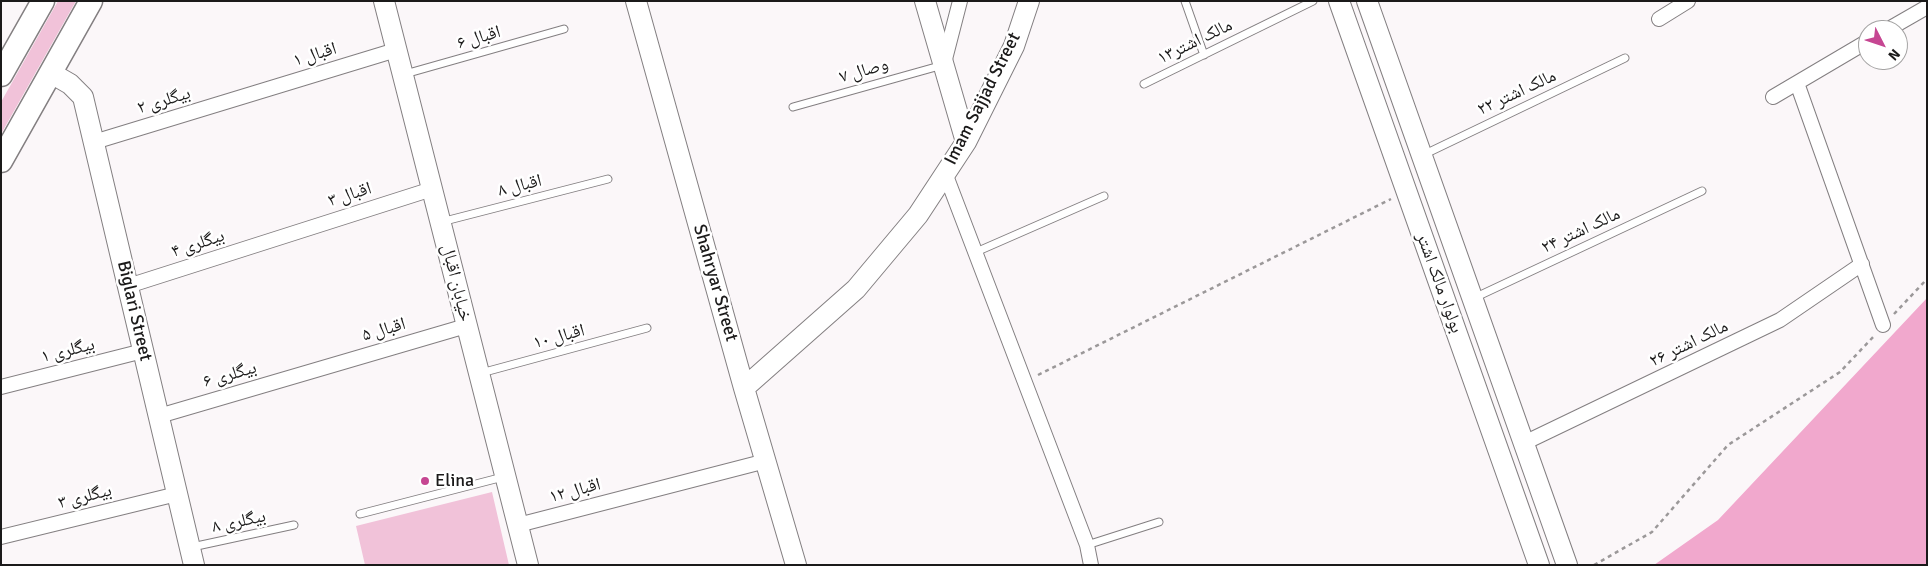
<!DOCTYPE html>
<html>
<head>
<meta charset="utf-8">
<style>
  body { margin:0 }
  #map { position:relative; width:1928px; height:566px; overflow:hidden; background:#fbf7f9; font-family:Signika,sans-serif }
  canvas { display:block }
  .frame { position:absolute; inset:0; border:2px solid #1b1a1a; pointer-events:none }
  .north { position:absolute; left:1858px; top:20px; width:50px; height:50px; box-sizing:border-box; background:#fff; border:1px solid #a4a3a3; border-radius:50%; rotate:131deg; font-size:14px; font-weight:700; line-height:20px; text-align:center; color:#1b1a1a }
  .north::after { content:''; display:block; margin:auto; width:18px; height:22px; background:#c64692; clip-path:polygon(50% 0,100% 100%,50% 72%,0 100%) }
</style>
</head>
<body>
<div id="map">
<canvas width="1928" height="566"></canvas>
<div class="frame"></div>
<div class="north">N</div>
</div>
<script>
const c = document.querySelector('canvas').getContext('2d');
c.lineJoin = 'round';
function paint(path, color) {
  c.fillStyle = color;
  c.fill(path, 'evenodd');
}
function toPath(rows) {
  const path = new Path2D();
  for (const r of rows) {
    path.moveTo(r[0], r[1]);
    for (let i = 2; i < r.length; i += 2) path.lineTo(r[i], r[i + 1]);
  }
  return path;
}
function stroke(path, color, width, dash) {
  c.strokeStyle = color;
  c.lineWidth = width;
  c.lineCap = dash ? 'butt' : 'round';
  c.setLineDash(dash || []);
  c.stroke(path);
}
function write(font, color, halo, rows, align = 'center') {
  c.font = font + ' Signika,"Noto Naskh Arabic",sans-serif';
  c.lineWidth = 5;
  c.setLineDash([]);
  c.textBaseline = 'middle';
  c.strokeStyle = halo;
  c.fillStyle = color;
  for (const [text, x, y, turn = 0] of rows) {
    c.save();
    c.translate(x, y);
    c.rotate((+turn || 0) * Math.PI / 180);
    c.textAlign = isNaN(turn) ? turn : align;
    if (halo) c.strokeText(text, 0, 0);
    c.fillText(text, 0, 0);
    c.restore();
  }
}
paint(toPath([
  [58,1,76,1,1,134,1,102],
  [492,492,509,565,365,565,356,526]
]), '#f1c2d9');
paint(toPath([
  [1927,298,1927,565,1654,565,1718,520]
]), '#f1a8cd');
const lane = toPath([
  [1185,1,1204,55],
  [405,74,564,29],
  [1144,84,1313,1],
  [793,107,943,65],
  [1423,155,1625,58],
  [441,222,608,179],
  [976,252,1104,196],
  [1474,298,1702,191],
  [481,373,647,328],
  [360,514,503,477],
  [1087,545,1159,522],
  [192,547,294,525]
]);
const street = toPath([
  [1659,19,1688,1],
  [1887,30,1927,7],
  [944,63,960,1],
  [1797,83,1883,325],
  [1773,97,1868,41],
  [94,142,396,50],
  [945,173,1087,545,1091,565],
  [128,286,432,189],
  [1,387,143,351],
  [159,416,466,326],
  [1524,443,1780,320,1862,264],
  [518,525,766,461],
  [1,537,177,494]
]);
const secondary = toPath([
  [384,1,528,565],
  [636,1,744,388,796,565],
  [925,1,966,142],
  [1339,1,1539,565],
  [1367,1,1567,565],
  [51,73,70,84,83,97,194,565],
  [744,388,856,289,918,215,966,142,1014,46,1029,1]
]);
const primary = toPath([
  [1,75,43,1],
  [1,161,91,1]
]);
stroke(lane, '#837f81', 9);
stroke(street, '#837f81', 16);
stroke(secondary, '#837f81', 22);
stroke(primary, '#837f81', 25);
stroke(toPath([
  [1894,314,1927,279],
  [1038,375,1391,199],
  [1594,565,1652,532,1728,445,1840,372,1875,335]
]), '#9b9899', 2.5, [4, 4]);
stroke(lane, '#fff', 7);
stroke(street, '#fff', 14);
stroke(secondary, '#fff', 20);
stroke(primary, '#fff', 22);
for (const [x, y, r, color] of [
  [425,481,5,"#c64692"]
]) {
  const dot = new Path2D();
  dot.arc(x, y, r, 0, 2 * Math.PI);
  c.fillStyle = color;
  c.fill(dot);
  stroke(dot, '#fff', 2);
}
write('18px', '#1b1a1a', '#fff', [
  ["اقبال ۶",479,38,-16],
  ["مالک اشتر۱۳",1195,42,-26],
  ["اقبال ۱",315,55,-17],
  ["وصال ۷",864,71,-16],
  ["مالک اشتر ۲۲",1517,93,-25],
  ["Imam Sajjad Street",983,99,-63],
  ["بیگلری ۲",164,101,-17],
  ["اقبال ۸",520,186,-14],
  ["اقبال ۳",350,195,-18],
  ["مالک اشتر ۲۴",1581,231,-25],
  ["بیگلری ۴",198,244,-18],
  ["خیابان اقبال",456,283,76],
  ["Shahryar Street",715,283,74],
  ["بولوار مالک اشتر",1439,283,70],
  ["Biglari Street",134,311,77],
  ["اقبال ۵",384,330,-16],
  ["اقبال ۱۰",559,337,-15],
  ["مالک اشتر ۲۶",1689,344,-26],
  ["بیگلری ۱",68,351,-14],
  ["بیگلری ۶",230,375,-16],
  ["اقبال ۱۲",575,491,-15],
  ["بیگلری ۳",85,497,-14],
  ["بیگلری ۸",239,522,-12]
]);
write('18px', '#1b1a1a', '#fff', [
  ["Elina",435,481]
], 'left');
</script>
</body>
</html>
